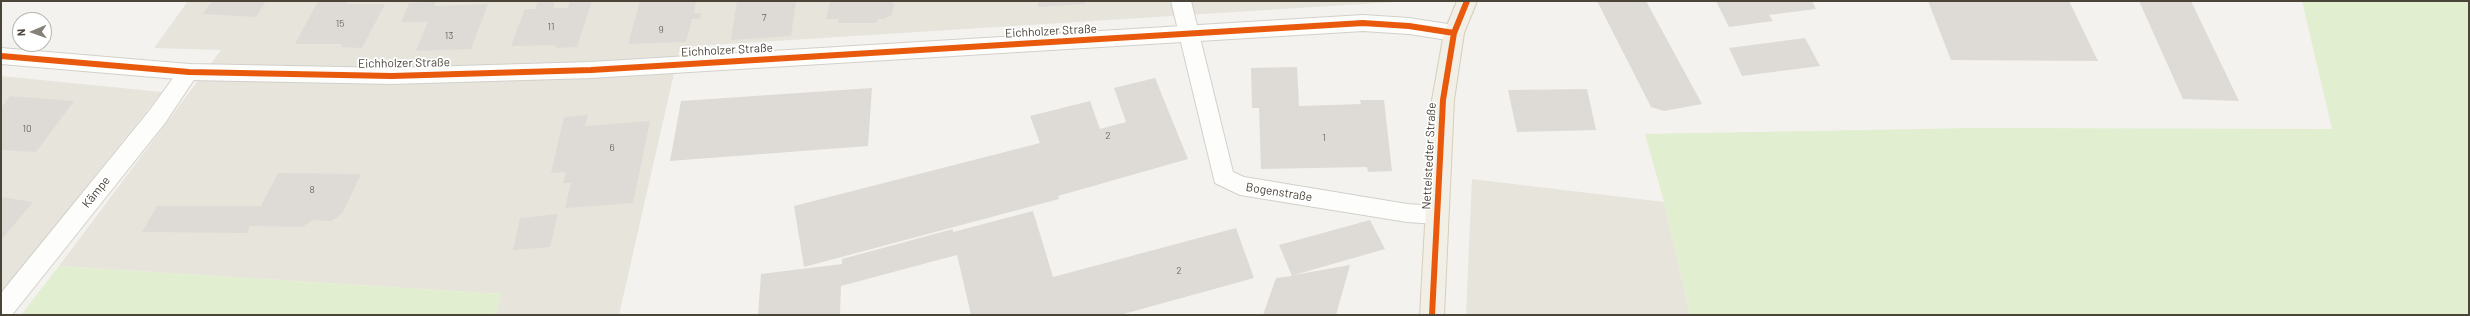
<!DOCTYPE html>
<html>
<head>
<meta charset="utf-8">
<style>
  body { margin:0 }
  #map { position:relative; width:2470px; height:316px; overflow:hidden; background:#f4f2ee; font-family:Barlow,sans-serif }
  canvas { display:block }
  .frame { position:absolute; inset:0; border:2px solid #4b4439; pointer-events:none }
  .north { position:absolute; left:12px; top:12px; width:40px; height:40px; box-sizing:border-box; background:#fff; border:1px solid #b7b4b0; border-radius:50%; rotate:268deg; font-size:11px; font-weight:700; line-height:16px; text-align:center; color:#4b4439 }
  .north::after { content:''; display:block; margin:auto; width:14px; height:18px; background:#868178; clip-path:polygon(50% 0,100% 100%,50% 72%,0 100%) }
</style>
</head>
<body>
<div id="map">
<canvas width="2470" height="316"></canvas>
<div class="frame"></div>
<div class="north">N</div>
</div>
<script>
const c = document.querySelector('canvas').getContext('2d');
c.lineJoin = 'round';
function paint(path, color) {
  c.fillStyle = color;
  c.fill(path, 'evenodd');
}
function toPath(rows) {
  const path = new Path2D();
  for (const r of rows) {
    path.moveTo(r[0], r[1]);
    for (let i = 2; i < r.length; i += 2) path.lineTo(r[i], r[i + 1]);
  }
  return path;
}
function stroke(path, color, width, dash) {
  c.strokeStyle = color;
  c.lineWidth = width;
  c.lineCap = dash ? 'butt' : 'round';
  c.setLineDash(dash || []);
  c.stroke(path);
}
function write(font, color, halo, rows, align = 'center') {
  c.font = font + ' Barlow,sans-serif';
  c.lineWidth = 3.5;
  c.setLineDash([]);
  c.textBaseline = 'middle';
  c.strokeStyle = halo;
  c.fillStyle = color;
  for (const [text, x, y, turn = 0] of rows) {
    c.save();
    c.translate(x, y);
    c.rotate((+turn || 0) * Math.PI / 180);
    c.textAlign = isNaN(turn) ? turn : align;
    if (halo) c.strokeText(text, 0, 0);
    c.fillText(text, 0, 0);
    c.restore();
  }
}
paint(toPath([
  [188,1,1410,1,680,47,619,315,495,315,501,294,59,266,221,50,154,48],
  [1,76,162,92,1,293],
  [1472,179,1664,202,1690,315,1466,315]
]), '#e7e4dc');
paint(toPath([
  [2302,1,2469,1,2469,315,1690,315,1664,202,1645,134,1974,128,2332,129],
  [59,266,501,294,495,315,21,315]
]), '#e1eecf');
paint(toPath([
  [212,1,266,1,256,17,203,14],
  [318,1,347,1,346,4,385,4,362,48,341,47,342,44,295,44],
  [538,1,555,1,553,8,568,8,570,1,592,1,577,47,555,48,556,45,511,46,525,9,535,9],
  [640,1,696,1,694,13,701,13,700,19,692,19,686,42,628,44],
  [737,1,796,1,791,36,731,40],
  [830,1,893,1,894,5,892,14,884,19,878,19,877,23,838,23,839,19,826,19],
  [1038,1,1085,1,1085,4,1038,7],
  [1597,1,1646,1,1702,104,1664,111,1651,107],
  [1716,1,1812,1,1816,9,1769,15,1773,21,1729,27],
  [1928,1,2069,1,2098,61,1951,60],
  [2139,1,2191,1,2239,101,2183,99],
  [436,2,434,6,488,4,471,49,416,51,428,22,401,22,409,3],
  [1805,38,1820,66,1742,76,1729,48],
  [1297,67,1299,106,1361,104,1360,100,1384,100,1392,171,1368,172,1367,167,1261,169,1259,108,1252,108,1251,68],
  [1155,78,1188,159,1058,196,1059,199,804,267,794,206,1040,143,1030,116,1090,101,1100,129,1126,122,1114,88],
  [872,88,868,146,670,161,681,101],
  [1587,89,1596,130,1517,132,1508,90],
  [10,96,74,101,36,152,1,150,1,108],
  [588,115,585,126,650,121,633,203,565,208,571,183,563,183,566,172,551,173,564,117],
  [278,173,361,174,342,214,331,221,313,220,302,227,250,226,247,233,142,232,157,206,261,206],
  [1,197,33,202,1,240],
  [1033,211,1053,277,1236,228,1254,278,1120,315,971,315,957,255,841,286,840,315,758,315,761,274,842,264,842,259,953,229,953,232],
  [558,214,550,247,513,250,520,218],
  [1370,220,1385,249,1294,275,1350,265,1336,315,1263,315,1276,278,1292,276,1279,245]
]), '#dedbd6');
const minor = toPath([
  [1171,1,1191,1,1233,172,1244,177,1407,204,1436,206,1444,208,1447,215,1444,222,1436,224,1407,222,1240,195,1215,183,1171,1],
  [189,64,196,66,199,72,165,123,12,315,1,315,1,293,149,111,182,66,189,64]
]);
const tertiary = toPath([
  [1363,15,1409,18,1454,25,1461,28,1464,33,1461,38,1454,41,1409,34,1363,31,591,78,392,84,189,80,1,64,1,48,189,64,392,68,591,62,1363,15]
]);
const primary = toPath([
  [1457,1,1477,1,1464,33,1454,100,1444,315,1420,315,1432,100,1444,33,1457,1]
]);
stroke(minor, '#d2d0cb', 2);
stroke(tertiary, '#d2d0cb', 2);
stroke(primary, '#d6cebb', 2);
paint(minor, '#fdfdfc');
paint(tertiary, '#fdfdfc');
paint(primary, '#f2efe6');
stroke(toPath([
  [1,56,189,72,392,76,591,70,1363,23,1409,26,1454,33],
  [1432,315,1443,100,1454,33,1467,1]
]), '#e8590c', 6);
write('10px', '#706a61', null, [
  ["7",764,18],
  ["15",340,24],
  ["11",551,27],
  ["9",661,30],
  ["13",449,36],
  ["10",27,129],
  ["2",1108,136],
  ["1",1324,138],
  ["6",612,148],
  ["8",312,190],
  ["2",1179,271]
]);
write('12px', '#4b4439', '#fff', [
  ["Eichholzer Straße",1051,31,-3],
  ["Eichholzer Straße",727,50,-3],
  ["Eichholzer Straße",404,63,-1],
  ["Nettelstedter Straße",1429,156,-87],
  ["Kämpe",96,192,-51],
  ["Bogenstraße",1279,192,9]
]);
</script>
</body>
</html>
